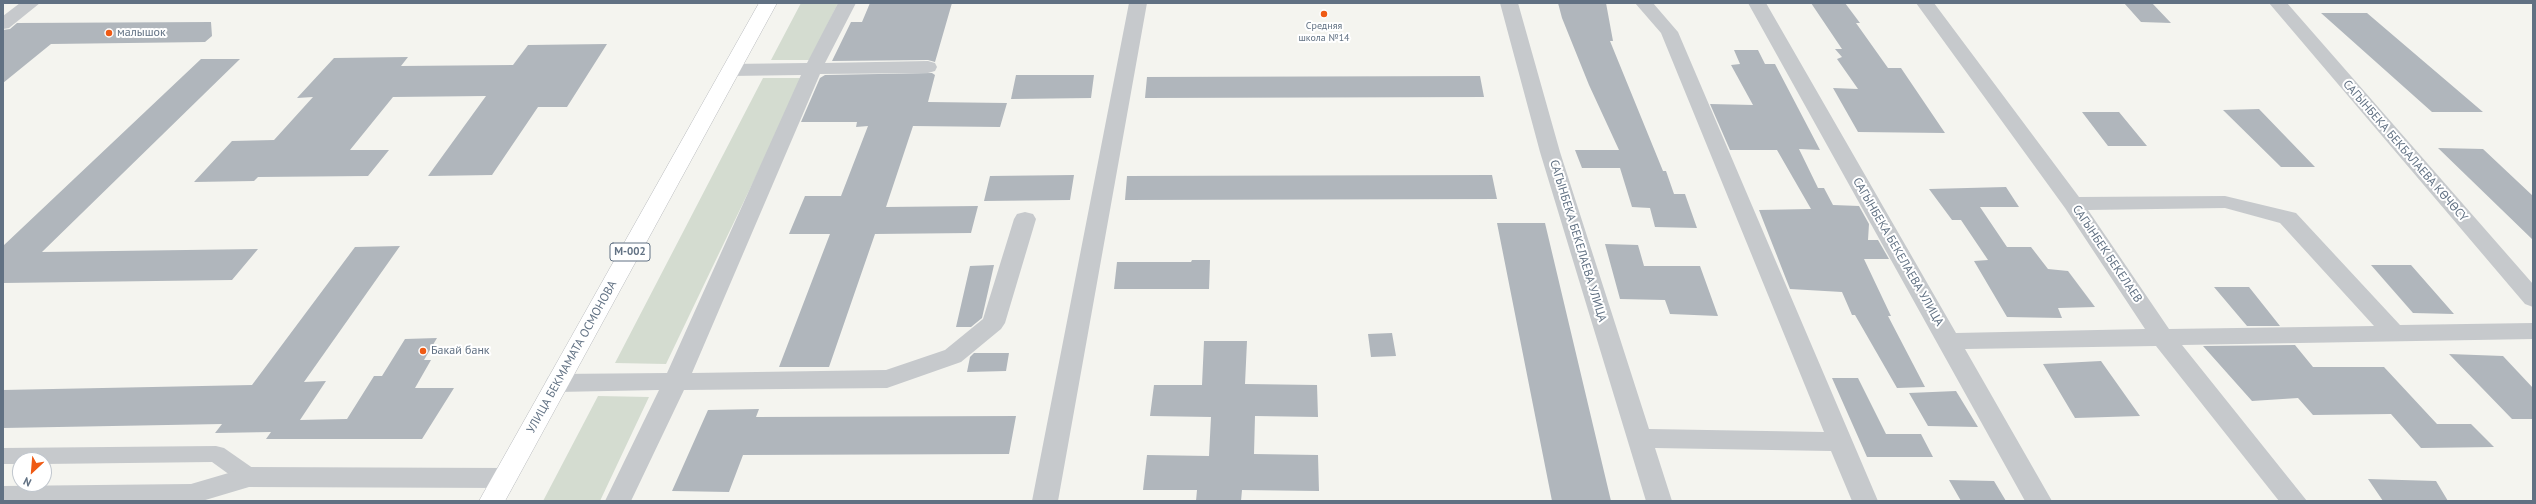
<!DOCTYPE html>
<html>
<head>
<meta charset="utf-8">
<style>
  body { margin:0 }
  #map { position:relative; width:2536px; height:504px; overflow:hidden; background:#f4f4ef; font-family:"PT Sans",sans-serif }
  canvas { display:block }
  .frame { position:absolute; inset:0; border:4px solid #617183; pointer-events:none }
  .north { position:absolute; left:12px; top:452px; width:40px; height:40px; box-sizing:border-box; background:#fff; border:1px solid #c0c6cd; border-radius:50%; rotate:206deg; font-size:11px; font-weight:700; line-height:16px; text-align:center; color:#617183 }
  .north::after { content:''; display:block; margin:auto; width:14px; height:18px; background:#ef5a14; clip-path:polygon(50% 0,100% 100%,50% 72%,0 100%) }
</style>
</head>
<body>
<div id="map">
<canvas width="2536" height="504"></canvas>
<div class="frame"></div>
<div class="north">N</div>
</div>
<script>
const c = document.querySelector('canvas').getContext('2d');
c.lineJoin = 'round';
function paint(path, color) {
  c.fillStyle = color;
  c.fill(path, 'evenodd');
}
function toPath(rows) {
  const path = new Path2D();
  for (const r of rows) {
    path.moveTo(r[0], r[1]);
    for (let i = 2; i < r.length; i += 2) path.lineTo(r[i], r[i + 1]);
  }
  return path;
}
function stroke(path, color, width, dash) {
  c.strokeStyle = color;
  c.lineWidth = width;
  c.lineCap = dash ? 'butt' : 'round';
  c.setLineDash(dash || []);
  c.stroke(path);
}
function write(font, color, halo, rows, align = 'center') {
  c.font = font + ' "PT Sans",sans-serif';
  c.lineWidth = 4;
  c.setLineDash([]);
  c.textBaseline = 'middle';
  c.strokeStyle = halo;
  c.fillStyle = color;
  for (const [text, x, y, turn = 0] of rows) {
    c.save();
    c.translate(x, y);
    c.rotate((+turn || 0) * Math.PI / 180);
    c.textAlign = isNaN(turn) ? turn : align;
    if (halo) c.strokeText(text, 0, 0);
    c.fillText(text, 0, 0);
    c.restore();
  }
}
paint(toPath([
  [801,3,838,3,810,60,771,60],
  [763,78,803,78,666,364,615,363],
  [598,396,649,397,600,501,543,501]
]), '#d4dcd0');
paint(toPath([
  [870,3,952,3,935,62,928,60,832,61,851,22,862,22],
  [1558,3,1606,3,1613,41,1610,41,1663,171,1666,171,1674,194,1685,194,1697,228,1655,227,1650,208,1632,207,1620,168,1582,168,1575,150,1619,150,1589,85,1562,18],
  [1811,3,1845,3,1860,23,1856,23,1888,68,1901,68,1945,133,1858,132,1833,88,1858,89,1837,59,1842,57,1835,49,1842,49],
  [2124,3,2152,3,2171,23,2141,22],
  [2321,13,2367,13,2483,112,2432,112],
  [211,22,212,36,205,42,51,44,3,83,3,30,10,29,17,23],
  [607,44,567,107,538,107,492,175,428,176,486,96,393,97,350,150,389,150,368,176,258,177,254,181,194,182,232,141,274,140,313,97,297,98,334,58,408,57,401,66,513,65,528,45],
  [1734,50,1758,50,1765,64,1775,64,1820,150,1799,149,1818,188,1824,188,1833,205,1859,206,1869,224,1868,240,1878,240,1889,259,1864,259,1891,316,1888,316,1925,387,1897,388,1855,315,1852,315,1842,292,1790,289,1759,210,1811,209,1777,150,1730,150,1710,104,1753,105,1731,65,1740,64],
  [201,59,240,59,42,252,258,249,232,280,3,283,3,246],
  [932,73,935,75,928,102,1007,103,1000,127,913,126,886,207,978,206,971,233,875,234,829,367,779,367,830,234,789,234,805,196,841,196,868,126,856,127,857,122,801,122,820,78,825,75],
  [1016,75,1094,75,1091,98,1011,99],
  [1480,76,1484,97,1145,98,1147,77],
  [2259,109,2315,167,2281,167,2223,110],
  [2082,112,2119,112,2147,146,2108,146],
  [2438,148,2483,149,2533,196,2533,240],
  [1074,175,1070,200,984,201,990,176],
  [1492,175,1497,199,1125,200,1127,176],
  [2006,187,2019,207,1980,207,2007,247,2031,247,2048,269,2068,271,2095,307,2058,308,2062,318,2007,317,1974,261,1988,260,1961,220,1952,220,1929,189],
  [1497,223,1545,223,1611,501,1552,501],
  [1605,244,1638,245,1644,266,1700,266,1718,316,1670,314,1665,300,1620,299],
  [400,246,304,382,326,381,300,420,347,419,374,376,382,376,405,339,437,338,424,360,431,360,415,388,454,388,422,439,266,439,271,432,215,433,222,424,3,428,3,390,252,385,355,247],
  [1192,260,1210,260,1209,289,1114,289,1117,262,1191,262],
  [994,265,982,318,971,327,956,327,970,266],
  [2371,265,2411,265,2454,314,2413,313],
  [2214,287,2249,287,2280,326,2247,326],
  [1392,333,1396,356,1371,357,1368,334],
  [1204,341,1247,341,1245,384,1317,385,1318,417,1255,416,1254,454,1318,455,1319,491,1242,490,1241,501,1196,501,1197,490,1143,490,1147,455,1209,456,1211,417,1150,416,1154,385,1202,385],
  [2295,345,2313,367,2384,367,2437,424,2471,424,2494,447,2421,448,2391,414,2313,415,2298,398,2252,401,2203,346],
  [974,353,1009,353,1006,371,967,372,970,357],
  [2449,354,2503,356,2533,388,2533,419,2512,419],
  [2101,361,2140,416,2075,418,2043,364],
  [1832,378,1858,378,1886,434,1921,434,1933,457,1867,457],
  [1956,391,1978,427,1928,426,1909,393],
  [759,409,756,417,1016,416,1009,454,743,455,729,492,672,491,708,410],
  [2368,479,2436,481,2448,501,2383,501],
  [1949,480,1994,481,2006,501,1961,501]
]), '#b0b6bc');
const trunk = toPath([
  [759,3,777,3,505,501,479,501,759,3]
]);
stroke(trunk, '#b8babd', 1);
paint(toPath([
  [216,446,224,448,257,471,260,477,257,483,249,486,241,483,212,462,44,464,44,460,20,460,20,464,3,464,3,448,216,446]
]), '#c6c9cc');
paint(toPath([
  [20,3,40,3,9,28,3,29,3,16,20,3],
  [838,3,856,3,825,63,928,61,935,63,937,67,935,71,928,73,820,74,692,373,886,370,945,350,983,319,1014,219,1017,214,1025,212,1033,214,1036,219,1005,323,1001,329,961,362,887,388,684,390,631,501,605,501,659,390,557,392,548,389,545,383,548,377,557,374,667,373,801,75,731,76,724,74,722,70,724,66,731,64,807,63,838,3],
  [1129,3,1147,3,1058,501,1032,501,1129,3],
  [1500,3,1518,3,1560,152,1649,429,1824,432,1661,33,1635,3,1653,3,1678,32,1878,501,1852,501,1831,451,1655,448,1672,501,1646,501,1540,152,1500,3],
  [1748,3,1766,3,1956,333,2145,329,2065,208,1916,3,1934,3,2079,197,2225,196,2296,213,2400,325,2533,323,2533,339,2182,345,2307,501,2279,501,2156,346,1965,349,2052,501,2025,501,1748,3],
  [2225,208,2280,223,2374,326,2169,329,2088,210,2225,208],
  [2269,3,2287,3,2533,284,2533,307,2525,304,2269,3],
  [249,467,505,468,514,471,518,478,514,485,505,488,249,487,202,501,3,501,3,486,191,484,249,467]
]), '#c6c9cc');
paint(trunk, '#fff');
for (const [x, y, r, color] of [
  [1324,14,4,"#ef5a14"],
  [109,33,4,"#ef5a14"],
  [423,351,4,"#ef5a14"]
]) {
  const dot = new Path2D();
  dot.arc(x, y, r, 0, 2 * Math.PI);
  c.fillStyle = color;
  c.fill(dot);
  stroke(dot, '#fff', 1.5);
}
write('10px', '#617183', '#fff', [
  ["Средняя",1324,26],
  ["школа №14",1324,38]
]);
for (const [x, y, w] of [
  [630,252,40]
]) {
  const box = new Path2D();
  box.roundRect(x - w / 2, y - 9, w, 18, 3);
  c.fillStyle = '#fff';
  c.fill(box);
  stroke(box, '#617183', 1);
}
write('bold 11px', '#617183', null, [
  ["M-002",630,252]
]);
write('12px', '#617183', '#fff', [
  ["малышок",117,33],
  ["Бакай банк",431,351]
], 'left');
write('12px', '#617183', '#fff', [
  ["САГЫНБЕКА БЕКБАЛАЕВА КӨЧӨСҮ",2405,151,49],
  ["САГЫНБЕКА БЕКЕЛАЕВА УЛИЦА",1578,241,73],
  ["САГЫНБЕКА БЕКЕЛАЕВА УЛИЦА",1898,252,60],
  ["САГЫНБЕК БЕКЕЛАЕВ",2107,254,56],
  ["УЛИЦА БЕКМАМАТА ОСМОНОВА",572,357,-61]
]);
</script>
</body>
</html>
